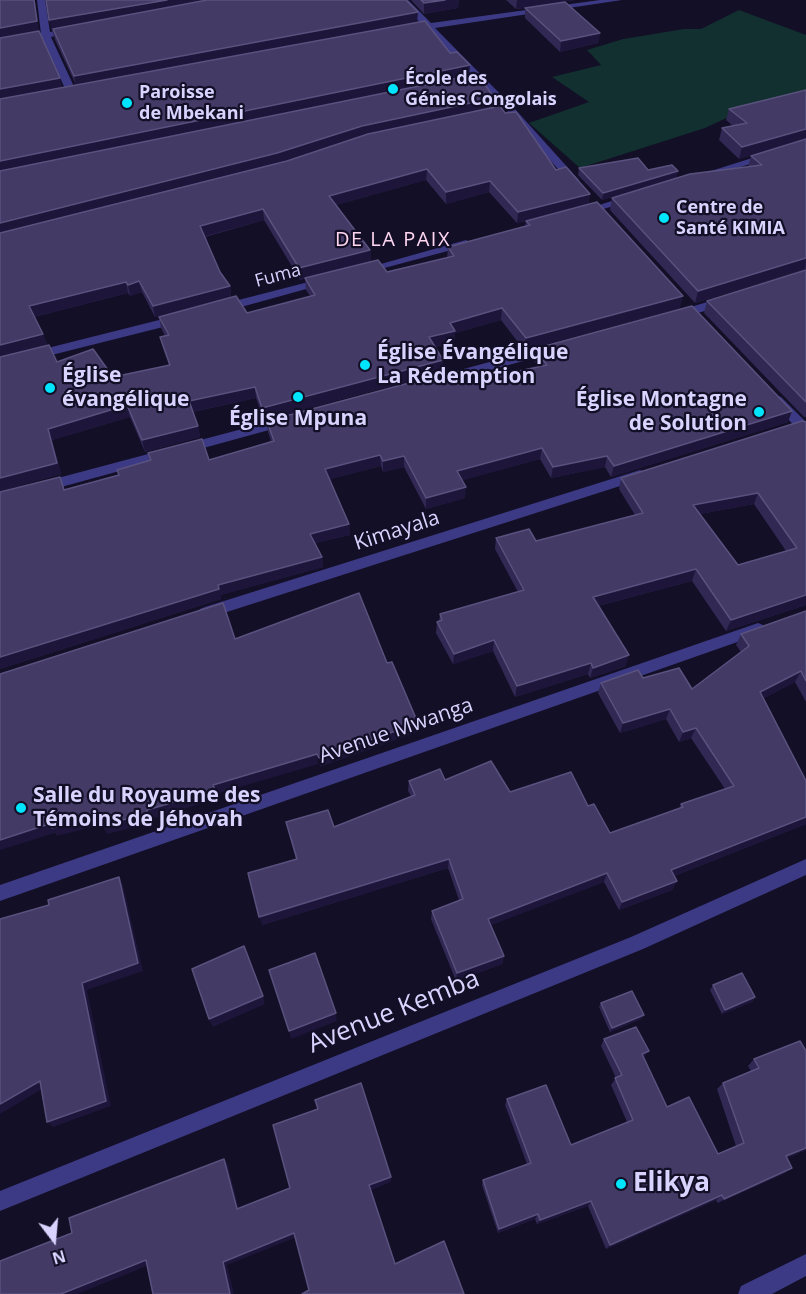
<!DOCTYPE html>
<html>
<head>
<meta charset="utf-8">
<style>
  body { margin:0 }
  #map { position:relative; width:806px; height:1294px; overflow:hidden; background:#130f26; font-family:"Open Sans",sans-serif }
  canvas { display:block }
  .north { position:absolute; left:24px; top:1210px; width:60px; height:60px; -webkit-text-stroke:4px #130f26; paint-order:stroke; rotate:164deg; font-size:16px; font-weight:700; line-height:24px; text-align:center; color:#d9d4ff }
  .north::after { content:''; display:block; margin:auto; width:21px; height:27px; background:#d9d4ff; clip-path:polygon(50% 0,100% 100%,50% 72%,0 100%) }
</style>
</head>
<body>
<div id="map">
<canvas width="806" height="1294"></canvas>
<div class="north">N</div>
</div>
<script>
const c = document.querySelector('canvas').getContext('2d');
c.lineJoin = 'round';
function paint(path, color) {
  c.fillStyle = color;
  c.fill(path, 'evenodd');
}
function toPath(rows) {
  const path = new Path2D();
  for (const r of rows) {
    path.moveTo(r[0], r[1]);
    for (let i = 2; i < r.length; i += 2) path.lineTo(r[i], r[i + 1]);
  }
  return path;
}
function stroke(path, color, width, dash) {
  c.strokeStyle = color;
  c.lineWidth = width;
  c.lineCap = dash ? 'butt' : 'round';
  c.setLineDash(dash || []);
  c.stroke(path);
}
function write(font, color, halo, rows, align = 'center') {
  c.font = font + ' "Open Sans",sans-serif';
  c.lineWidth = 4.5;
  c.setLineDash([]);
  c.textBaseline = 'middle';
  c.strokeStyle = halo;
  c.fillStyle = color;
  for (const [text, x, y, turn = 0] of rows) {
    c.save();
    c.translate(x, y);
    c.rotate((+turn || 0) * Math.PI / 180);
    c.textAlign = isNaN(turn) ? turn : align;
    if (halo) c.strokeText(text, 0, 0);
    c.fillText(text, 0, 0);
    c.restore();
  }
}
paint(toPath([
  [739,10,806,35,806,95,735,114,705,128,580,168,529,123,589,102,552,77,601,65,587,50,623,39,684,29,701,29]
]), '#12302f');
paint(toPath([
  [37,0,45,0,50,32,72,28,76,31,51,37,76,91,74,93,66,91,43,39,0,47,0,41,41,34,37,0],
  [399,0,408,0,431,23,600,0,622,0,435,28,514,108,579,180,579,184,571,184,508,112,427,29,407,31,407,27,422,25,399,0],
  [806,141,806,147,701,179,692,177,806,141],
  [631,195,636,198,635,200,582,215,577,212,631,195],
  [466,240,471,243,470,245,362,274,356,271,466,240],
  [324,278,330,281,328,283,223,312,217,308,219,305,324,278],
  [724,297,730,301,728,304,678,319,672,315,674,312,724,297],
  [179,315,185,319,183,322,0,368,0,360,179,315],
  [553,345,557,346,557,352,434,385,428,381,430,378,553,345],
  [777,396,781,397,806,422,806,434,801,433,773,403,771,400,777,396],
  [287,417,291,418,291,424,43,492,36,487,43,482,287,417],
  [640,470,645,472,647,475,645,478,205,619,200,617,198,613,200,609,205,607,640,470],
  [758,623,763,625,765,629,763,633,0,901,0,885,758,623],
  [806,859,806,875,643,949,0,1211,0,1191,631,937,806,859],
  [806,1254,806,1276,772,1294,738,1294,741,1286,806,1254]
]), '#3d3a85');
paint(toPath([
  [0,0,39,32,62,87,76,85,55,40,49,20,417,22,450,53,469,75,494,108,505,113,556,170,590,194,588,205,680,308,524,350,501,320,455,333,454,342,435,347,443,372,264,420,256,398,193,412,198,426,200,437,145,452,130,417,52,440,61,474,0,491],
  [426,180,446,204,489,192,517,223,526,221,525,227,448,247,447,258,387,272,305,278,306,290,310,296,247,313,159,317,161,328,165,336,160,337,163,348,169,365,113,377,57,362,47,345,43,334,34,317,128,293,130,296,142,292,155,317,231,298,230,286,220,272,205,237,264,220,300,280,371,261,370,250,336,205],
  [411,0,459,0,458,8,424,14],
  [506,0,575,0,528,7,600,33,598,43,560,52,525,18,525,8,516,9],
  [806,90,806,269,695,303,610,210,612,198,748,167,751,156,760,153,739,159,719,140,722,128,733,126,726,120,729,109],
  [579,168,648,170,678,171,676,178,602,200,578,175],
  [806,270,806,417,804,417,704,313,707,301],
  [534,349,788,422,611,477,605,467,551,478,540,459,462,480,465,498,426,509,404,467,383,472,381,466,330,479,349,524,350,535,315,543,322,557,323,567,220,595,221,599,0,669,0,492,65,489,119,475,150,461,148,453,209,460,271,441,268,432,267,421,458,384,538,367,533,360],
  [806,422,806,605,726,631,692,581,598,606,626,666,590,678,588,674,515,697,493,651,453,664,436,633,437,622,439,621,440,614,518,592,495,549,496,538,536,541,635,515,619,489,621,478],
  [754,504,786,551,738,565,700,514],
  [806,611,806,702,795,682,764,698,806,781,806,824,674,876,677,881,672,890,619,910,604,882,490,925,504,956,502,964,456,981,431,919,432,911,459,900,448,868,262,925,296,859,286,822,334,827,411,796,408,791,409,781,445,780,510,792,588,806,610,833,679,809,681,804,725,789,691,738,679,742,666,719,620,733,598,693,601,683,643,678,692,689,741,652,736,645,741,634],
  [713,985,755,997,752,1002,722,1014,710,990],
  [601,1003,644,1015,641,1019,610,1032,599,1007],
  [604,1039,644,1058,667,1107,718,1154,736,1146,717,1089,723,1083,751,1071,748,1066,754,1059,806,1051,806,1150,787,1158,785,1173,718,1203,716,1200,606,1249,588,1206,537,1224,535,1219,498,1233,482,1185,483,1180,527,1164,505,1105,507,1099,571,1145,627,1122,611,1085,616,1078,601,1046]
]), '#312854');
paint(toPath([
  [34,0,35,0,39,32,0,39,0,28],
  [167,0,231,0,52,30,49,20],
  [445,0,459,0,458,8,424,14,424,3],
  [517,0,575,0,516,9],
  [418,12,417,23,76,86,74,76],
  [600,33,598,43,560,52,561,41],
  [470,65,469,76,0,173,0,161],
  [60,78,63,89,0,101,0,89],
  [494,98,494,109,0,236,0,223,362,126],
  [806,129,806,140,739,159,742,147],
  [427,169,426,180,329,207,329,196],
  [678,171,676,178,602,200,603,193],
  [490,181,489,192,446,204,446,192],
  [590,194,588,205,517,223,518,212],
  [263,209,264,220,202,237,200,226],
  [370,250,371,261,300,280,299,268],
  [806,258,805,269,695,303,698,291],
  [139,281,142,292,130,296,128,285],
  [126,282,128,293,33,317,29,306],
  [230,286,231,298,155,317,153,306],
  [683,296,680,308,524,350,526,338],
  [502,308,501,320,455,333,454,342,428,348,429,337,450,323],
  [43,334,47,345,0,358,0,345],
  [443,360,443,372,264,420,262,408],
  [255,387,256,398,192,412,189,401],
  [127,405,130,417,52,440,61,474,0,491,0,478,48,429],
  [792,411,788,422,611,477,614,466],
  [198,426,200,437,145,452,142,440],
  [542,448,540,459,457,482,457,471],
  [380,455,381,466,326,480,325,469],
  [404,456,404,467,383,472,383,461],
  [607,456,605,467,551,478,553,467],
  [466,487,465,498,426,509,426,498],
  [758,493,754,504,689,516,693,505],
  [349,524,350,535,311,544,310,534],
  [322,557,323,567,220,595,221,599,0,669,0,657,218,585],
  [696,569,692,581,590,608,593,597],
  [806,595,806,605,726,631,731,620],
  [494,640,493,651,453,664,454,654],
  [629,655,626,666,590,678,593,668],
  [591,663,588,674,515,697,517,686],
  [801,671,795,682,755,703,760,692],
  [670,709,666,719,620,733,623,723],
  [418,723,418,732,320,767,319,758],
  [696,728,691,738,679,742,683,732],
  [317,754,318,764,216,794,213,785],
  [215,790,217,799,150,819,151,823,107,834,102,825,147,810],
  [101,816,105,824,57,836,55,833,0,850,0,840,52,823],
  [806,817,806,824,666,879,671,870],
  [449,859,448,868,262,925,259,917],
  [607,873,604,882,486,927,488,919],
  [119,877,123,885,143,971,87,990,111,1106,53,1127,47,1122,82,983],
  [677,881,672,890,619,910,622,902],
  [504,956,502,964,456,981,457,973],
  [263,996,265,1004,213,1027,209,1019],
  [755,997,752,1002,722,1014,725,1010],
  [336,1013,337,1021,291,1039,289,1031],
  [644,1015,641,1019,610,1032,612,1028],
  [649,1051,644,1058,642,1054],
  [40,1081,47,1086,0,1114,0,1104],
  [806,1148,806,1150,779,1161,786,1156],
  [224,1159,228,1165,240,1213,237,1209],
  [792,1168,785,1173,718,1203,724,1199],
  [391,1177,391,1182,369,1191,369,1185],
  [722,1195,716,1200,606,1249,610,1245],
  [591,1201,588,1206,537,1224,540,1220],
  [538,1214,535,1219,498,1233,499,1229],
  [294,1233,297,1237,227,1265,234,1294,230,1294,223,1262],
  [146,1260,152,1264,77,1294,61,1294]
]), '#1d163a');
const building = toPath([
  [0,0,34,0,37,21,0,28,0,0],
  [46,0,167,0,49,20,46,0],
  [207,0,406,0,418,12,74,76,53,29,207,0],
  [421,0,445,0,424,3,421,0],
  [565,2,600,33,561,41,525,8,565,2],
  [425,21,450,53,457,52,470,65,0,161,0,99,425,21],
  [39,31,60,78,0,89,0,38,39,31],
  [478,74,494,98,362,126,277,153,0,223,0,171,478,74],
  [806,90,806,129,742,147,722,128,747,123,729,109,806,90],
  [500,106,505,113,516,112,556,170,566,167,590,194,518,212,490,181,446,192,427,169,329,196,370,250,299,268,263,209,200,226,220,272,230,286,153,306,139,281,128,285,126,282,29,306,43,334,0,345,0,233,287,161,368,134,500,106],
  [806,139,806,258,698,291,612,198,690,174,762,165,751,156,806,139],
  [638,158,648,170,672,165,678,171,603,193,579,168,638,158],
  [597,202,683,296,526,338,502,308,450,323,455,331,429,337,443,360,262,408,255,387,189,401,198,426,142,440,127,405,48,429,57,463,0,478,0,357,49,345,57,362,93,349,113,377,170,365,160,337,169,335,159,317,236,296,247,313,315,295,305,278,378,260,387,272,454,256,448,247,530,225,526,221,597,202],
  [806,270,806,402,707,301,806,270],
  [692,306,792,411,614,466,607,456,553,467,542,448,457,471,466,487,426,498,404,456,383,461,380,455,325,469,349,524,310,534,322,557,218,585,219,589,0,657,0,492,60,477,64,490,119,475,117,470,151,460,148,453,202,439,209,460,274,441,267,421,450,372,458,384,547,365,534,349,692,306],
  [802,421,806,422,806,595,731,620,696,569,593,597,629,655,593,668,591,663,517,686,494,640,454,654,437,622,442,620,440,614,524,590,496,538,529,529,536,541,643,513,621,478,802,421],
  [758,493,797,548,738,565,693,505,758,493],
  [359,593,387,663,392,662,418,723,319,758,317,754,213,785,215,790,147,810,147,814,102,825,101,816,52,828,52,823,0,840,0,674,223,603,235,639,359,593],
  [806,611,806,681,801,671,760,692,806,781,806,817,671,870,677,881,622,902,607,873,488,919,504,956,457,973,432,911,463,899,449,859,259,917,248,873,297,859,286,822,328,810,334,827,415,795,409,781,440,769,445,780,491,761,510,792,571,772,588,806,594,804,610,833,683,807,681,804,734,786,696,728,683,732,670,709,623,723,601,683,638,670,643,678,679,668,692,689,749,646,741,634,806,611],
  [119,877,138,963,82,983,106,1101,47,1122,40,1081,0,1104,0,919,49,905,48,900,119,877],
  [244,946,263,996,209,1019,192,969,244,946],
  [315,953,336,1013,289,1031,269,970,315,953],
  [742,973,755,997,725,1010,713,985,742,973],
  [632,991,644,1015,612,1028,601,1003,632,991],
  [636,1027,649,1051,642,1054,667,1107,689,1097,718,1154,744,1143,723,1083,759,1068,754,1059,800,1041,806,1051,806,1148,786,1156,792,1168,724,1199,722,1195,610,1245,591,1201,540,1220,538,1214,499,1229,483,1180,531,1163,507,1099,546,1085,571,1145,633,1120,615,1078,622,1075,604,1039,636,1027],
  [361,1083,391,1177,369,1185,395,1264,444,1241,464,1294,302,1294,309,1290,294,1233,223,1262,230,1294,153,1294,146,1260,61,1294,0,1294,0,1261,72,1233,69,1218,224,1159,237,1209,290,1188,273,1125,318,1109,315,1100,361,1083]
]);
paint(building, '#433a66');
stroke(building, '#5a527e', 1.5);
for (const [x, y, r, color] of [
  [393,89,6,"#00e5ff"],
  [127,103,6,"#00e5ff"],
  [664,218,6,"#00e5ff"],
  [365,365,6,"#00e5ff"],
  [50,388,6,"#00e5ff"],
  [298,397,6,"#00e5ff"],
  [759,412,6,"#00e5ff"],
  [21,808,6,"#00e5ff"],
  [621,1184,6,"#00e5ff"]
]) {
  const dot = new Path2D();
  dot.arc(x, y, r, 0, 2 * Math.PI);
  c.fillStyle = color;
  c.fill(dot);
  stroke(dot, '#130f26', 2);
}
write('bold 18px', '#d9d4ff', '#130f26', [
  ["École des",405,79],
  ["Génies Congolais",405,100],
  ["Paroisse",139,93],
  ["de Mbekani",139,114],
  ["Centre de",676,208],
  ["Santé KIMIA",676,229]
], 'left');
write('18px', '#d9d4ff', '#130f26', [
  ["Fuma",278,276,-15]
]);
c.letterSpacing = '1.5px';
write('20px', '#ffd6f0', '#130f26', [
  ["DE LA PAIX",393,240]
]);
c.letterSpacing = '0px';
write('bold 21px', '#d9d4ff', '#130f26', [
  ["Église Évangélique",377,353],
  ["La Rédemption",377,377],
  ["Église",62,376],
  ["évangélique",62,400],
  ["Église Montagne",747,400,"right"],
  ["de Solution",747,424,"right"],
  ["Église Mpuna",298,419,"center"],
  ["Salle du Royaume des",33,796],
  ["Témoins de Jéhovah",33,820]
], 'left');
write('21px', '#d9d4ff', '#130f26', [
  ["Kimayala",397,531,-18],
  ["Avenue Mwanga",396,731,-19]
]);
write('26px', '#d9d4ff', '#130f26', [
  ["Avenue Kemba",394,1012,-22]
]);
write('bold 26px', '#d9d4ff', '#130f26', [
  ["Elikya",633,1184]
], 'left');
</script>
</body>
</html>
